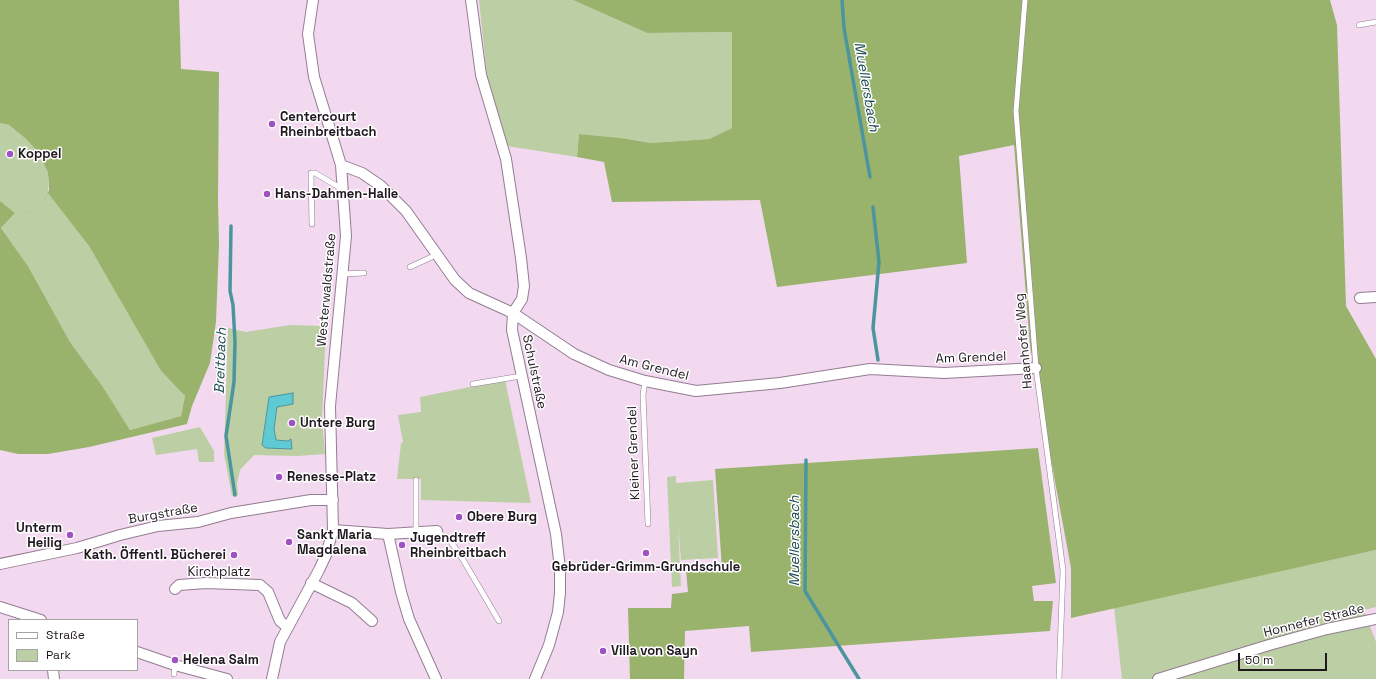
<!DOCTYPE html>
<html>
<head>
<meta charset="utf-8">
<style>
  body { margin:0 }
  #map { position:relative; width:1376px; height:679px; overflow:hidden; background:#f2d9ef; font-family:"Space Grotesk",sans-serif }
  canvas { display:block }
  .legend { position:absolute; left:8px; top:619px; width:130px; height:52px; box-sizing:border-box; background:#fff; border:1px solid #a6a3a5; margin:0; padding:5px 7px; list-style:none; font-size:12px; color:#20181f }
  .legend li { display:flex; align-items:center; gap:8px; height:20px }
  .legend b { width:20px; border:1px solid #a6a3a5 }
  .scale { position:absolute; left:1238px; top:653px; width:89px; height:18px; box-sizing:border-box; border:2px solid #20181f; border-top:0; padding-left:5px; font-size:12px; line-height:14px; white-space:nowrap; color:#20181f; -webkit-text-stroke:3px #fff; paint-order:stroke }
</style>
</head>
<body>
<div id="map">
<canvas width="1376" height="679"></canvas>
<ul class="legend">
<li><b style="height:5px;background:#fff"></b>Straße</li>
<li><b style="height:11px;background:#bccea3"></b>Park</li>
</ul>
<div class="scale">50 m</div>
</div>
<script>
const c = document.querySelector('canvas').getContext('2d');
c.lineJoin = 'round';
function paint(path, color) {
  c.fillStyle = color;
  c.fill(path, 'evenodd');
}
function toPath(rows) {
  const path = new Path2D();
  for (const r of rows) {
    path.moveTo(r[0], r[1]);
    for (let i = 2; i < r.length; i += 2) path.lineTo(r[i], r[i + 1]);
  }
  return path;
}
function stroke(path, color, width, dash) {
  c.strokeStyle = color;
  c.lineWidth = width;
  c.lineCap = dash ? 'butt' : 'round';
  c.setLineDash(dash || []);
  c.stroke(path);
}
function write(font, color, halo, rows, align = 'center') {
  c.font = font + ' "Space Grotesk",sans-serif';
  c.lineWidth = 3;
  c.setLineDash([]);
  c.textBaseline = 'middle';
  c.strokeStyle = halo;
  c.fillStyle = color;
  for (const [text, x, y, turn = 0] of rows) {
    c.save();
    c.translate(x, y);
    c.rotate((+turn || 0) * Math.PI / 180);
    c.textAlign = isNaN(turn) ? turn : align;
    if (halo) c.strokeText(text, 0, 0);
    c.fillText(text, 0, 0);
    c.restore();
  }
}
paint(toPath([
  [479,0,573,0,647,33,732,32,732,128,709,139,651,143,621,138,579,134,577,157,507,146,487,77],
  [0,123,9,125,25,138,39,153,48,173,48,192,89,246,161,371,185,396,181,416,130,430,103,387,70,342,28,266,1,228,15,213,0,201],
  [290,325,326,326,322,420,325,454,298,456,254,455,240,470,237,484,238,495,232,496,224,454,228,328,246,332],
  [269,398,277,407,274,429,276,440,288,441,262,445],
  [505,380,531,503,421,500,421,479,397,479,401,443,403,442,398,415,421,412,420,397],
  [200,427,214,451,214,462,199,462,197,449,156,455,152,438],
  [676,476,676,483,713,480,718,558,681,560,678,525,681,586,672,587,667,477],
  [1376,550,1376,607,1364,610,1376,642,1376,679,1122,679,1114,607]
]), '#bccea3');
paint(toPath([
  [0,0,179,0,181,69,219,72,218,201,219,244,216,322,210,363,192,406,187,424,89,447,48,454,18,454,0,450,0,201,15,213,25,213,37,209,43,203,49,190,48,173,39,153,25,138,9,125,0,123],
  [48,193,89,246,161,371,185,396,181,416,130,430,103,387,70,342,28,266,1,228,15,213,26,213,37,209,43,203],
  [573,0,1330,0,1337,25,1346,306,1376,359,1376,550,1071,618,1071,568,1030,346,1014,145,959,156,967,263,777,287,760,200,612,202,604,162,577,157,579,134,621,138,651,143,709,139,732,128,732,32,647,33],
  [1038,448,1056,583,1032,586,1034,601,1053,601,1050,631,751,652,749,626,685,631,684,679,630,679,628,608,671,608,672,594,688,592,686,570,722,568,715,469]
]), '#99b36d');
const water = toPath([
  [293,393,293,404,277,407,274,429,276,440,288,441,291,439,292,449,266,448,262,445,269,397,293,393]
]);
paint(water, '#5fcad4');
stroke(water, '#4c959e', 1);
stroke(toPath([
  [842,0,844,28,870,177],
  [873,207,879,262,873,328,878,360],
  [231,226,230,291,233,305,235,342,234,382,226,436,235,495],
  [806,460,805,591,859,679]
]), '#4c959e', 3.5);
const service = toPath([
  [1025,0,1016,111,1036,368,1063,570,1059,679],
  [1359,25,1376,22],
  [312,224,311,173,315,173,342,189],
  [410,267,436,255],
  [342,274,364,273],
  [645,381,643,395,648,524],
  [473,384,521,376],
  [416,480,416,532],
  [437,531,451,542,462,558,499,621],
  [174,674,175,665]
]);
const minor = toPath([
  [471,0,481,75,506,159,521,258,524,286,522,299,513,313,512,330,556,534,560,569,560,593,558,612,549,645,535,679],
  [341,165,362,173,381,186,406,211,455,280,469,293,513,313,574,354,609,370,645,381,696,391,780,383,870,369,944,373,1036,368],
  [1360,298,1376,297],
  [333,530,388,534,437,531],
  [388,534,401,592,409,619,436,679],
  [0,564,77,548,120,535,158,526,198,522,231,513,311,500,333,500],
  [311,583,352,603,372,621],
  [175,589,179,585,206,583,260,585,268,592,280,621,287,627],
  [0,607,41,620],
  [137,652,175,665,227,679],
  [53,670,54,679],
  [272,679,280,642,319,570,326,555,333,530,330,406,346,236,341,165,314,77,308,34,313,0],
  [1158,679,1269,645,1327,629,1376,619]
]);
stroke(service, '#937d91', 6);
stroke(minor, '#937d91', 12);
stroke(service, '#fff', 5);
stroke(minor, '#fff', 10);
for (const [x, y, r, color] of [
  [272,124,4,"#a052c3"],
  [10,154,4,"#a052c3"],
  [267,194,4,"#a052c3"],
  [292,423,4,"#a052c3"],
  [279,477,4,"#a052c3"],
  [459,517,4,"#a052c3"],
  [70,535,4,"#a052c3"],
  [289,542,4,"#a052c3"],
  [402,545,4,"#a052c3"],
  [646,553,4,"#a052c3"],
  [234,555,4,"#a052c3"],
  [603,651,4,"#a052c3"],
  [175,660,4,"#a052c3"]
]) {
  const dot = new Path2D();
  dot.arc(x, y, r, 0, 2 * Math.PI);
  c.fillStyle = color;
  c.fill(dot);
  stroke(dot, '#fff', 1.5);
}
write('bold 13px', '#20181f', '#fff', [
  ["Centercourt",280,117],
  ["Rheinbreitbach",280,132],
  ["Koppel",18,154],
  ["Hans-Dahmen-Halle",275,194],
  ["Untere Burg",300,423],
  ["Renesse-Platz",287,477],
  ["Obere Burg",467,517],
  ["Unterm",62,528,"right"],
  ["Heilig",62,543,"right"],
  ["Sankt Maria",297,535],
  ["Magdalena",297,550],
  ["Jugendtreff",410,538],
  ["Rheinbreitbach",410,553],
  ["Kath. Öffentl. Bücherei",226,555,"right"],
  ["Gebrüder-Grimm-Grundschule",646,567,"center"],
  ["Villa von Sayn",611,651],
  ["Helena Salm",183,660]
], 'left');
write('13px', '#20181f', '#fff', [
  ["Westerwaldstraße",327,290,-85],
  ["Haanhofer Weg",1024,341,-95],
  ["Am Grendel",971,358,-2],
  ["Am Grendel",654,368,14],
  ["Schulstraße",534,372,78],
  ["Kleiner Grendel",634,453,-92],
  ["Burgstraße",163,514,-10],
  ["Kirchplatz",219,572],
  ["Honnefer Straße",1314,621,-14]
]);
write('italic 14px', '#1a4a4f', '#fff', [
  ["Muellersbach",866,87,80],
  ["Breitbach",221,361,-88],
  ["Muellersbach",795,541,-90]
]);
</script>
</body>
</html>
